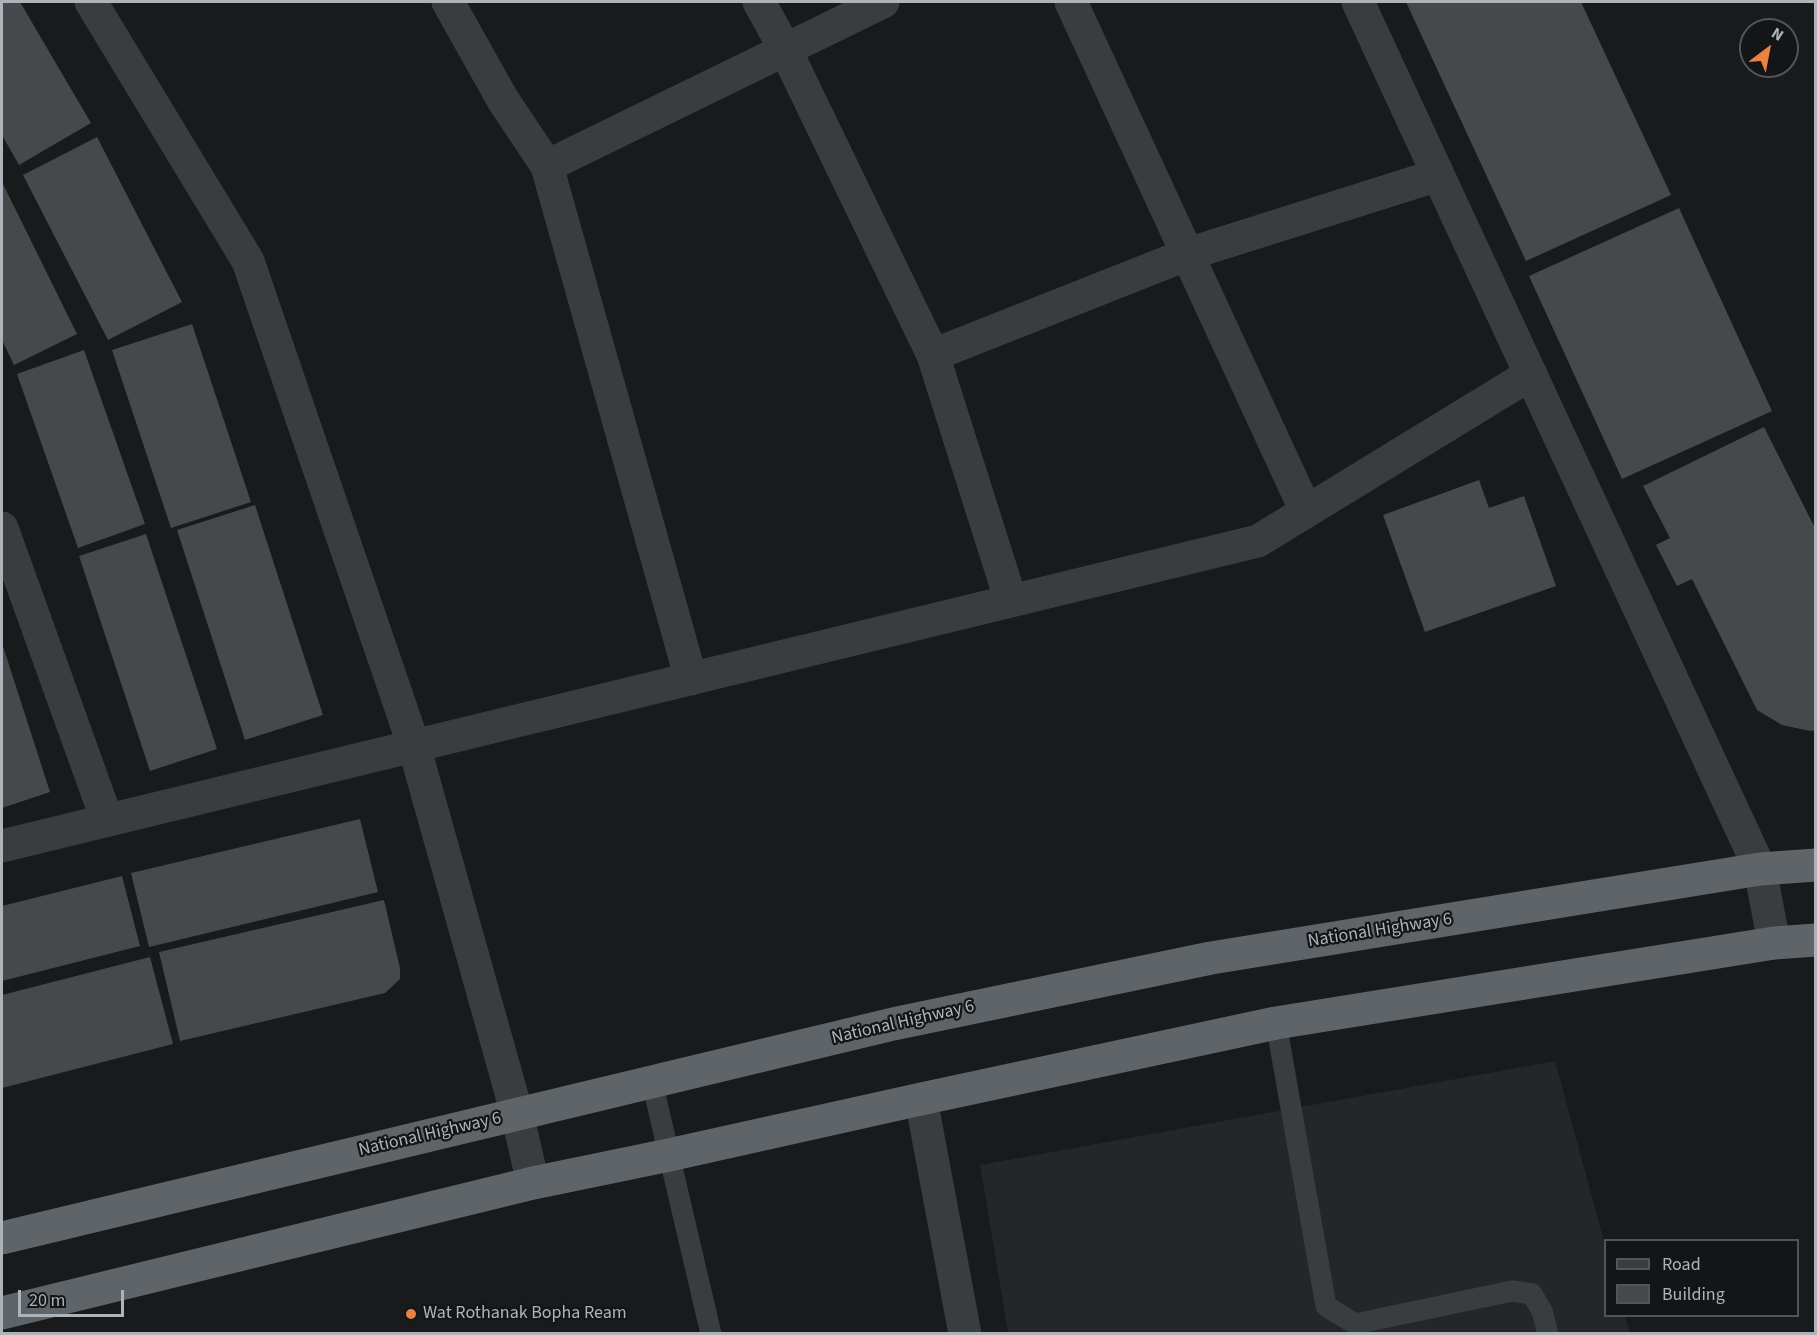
<!DOCTYPE html>
<html>
<head>
<meta charset="utf-8">
<style>
  body { margin:0 }
  #map { position:relative; width:1817px; height:1335px; overflow:hidden; background:#191a1b; font-family:"Source Sans 3",sans-serif }
  canvas { display:block }
  .frame { position:absolute; inset:0; border:3px solid #acb4ba; pointer-events:none }
  .legend { position:absolute; left:1604px; top:1239px; width:195px; height:78px; box-sizing:border-box; background:#141516; border:2px solid #515558; margin:0; padding:8px 10px; list-style:none; font-size:18px; color:#acb4ba }
  .legend li { display:flex; align-items:center; gap:12px; height:30px }
  .legend b { width:30px; border:2px solid #515558 }
  .north { position:absolute; left:1739px; top:18px; width:60px; height:60px; box-sizing:border-box; background:#141516; border:2px solid #515558; border-radius:50%; rotate:32deg; font-size:16px; font-weight:700; line-height:24px; text-align:center; color:#acb4ba }
  .north::after { content:''; display:block; margin:auto; width:21px; height:27px; background:#e98243; clip-path:polygon(50% 0,100% 100%,50% 72%,0 100%) }
  .scale { position:absolute; left:18px; top:1290px; width:106px; height:27px; box-sizing:border-box; border:3px solid #acb4ba; border-top:0; padding-left:8px; font-size:18px; line-height:21px; white-space:nowrap; color:#acb4ba; -webkit-text-stroke:4px #141516; paint-order:stroke }
</style>
</head>
<body>
<div id="map">
<canvas width="1817" height="1335"></canvas>
<div class="frame"></div>
<ul class="legend">
<li><b style="height:8px;background:#3a3d40"></b>Road</li>
<li><b style="height:16px;background:#46484b"></b>Building</li>
</ul>
<div class="north">N</div>
<div class="scale">20 m</div>
</div>
<script>
const c = document.querySelector('canvas').getContext('2d');
c.lineJoin = 'round';
function paint(path, color) {
  c.fillStyle = color;
  c.fill(path, 'evenodd');
}
function toPath(rows) {
  const path = new Path2D();
  for (const r of rows) {
    path.moveTo(r[0], r[1]);
    for (let i = 2; i < r.length; i += 2) path.lineTo(r[i], r[i + 1]);
  }
  return path;
}
function stroke(path, color, width, dash) {
  c.strokeStyle = color;
  c.lineWidth = width;
  c.lineCap = dash ? 'butt' : 'round';
  c.setLineDash(dash || []);
  c.stroke(path);
}
function write(font, color, halo, rows, align = 'center') {
  c.font = font + ' "Source Sans 3",sans-serif';
  c.lineWidth = 4.5;
  c.setLineDash([]);
  c.textBaseline = 'middle';
  c.strokeStyle = halo;
  c.fillStyle = color;
  for (const [text, x, y, turn = 0] of rows) {
    c.save();
    c.translate(x, y);
    c.rotate((+turn || 0) * Math.PI / 180);
    c.textAlign = isNaN(turn) ? turn : align;
    if (halo) c.strokeText(text, 0, 0);
    c.fillText(text, 0, 0);
    c.restore();
  }
}
paint(toPath([
  [1555,1061,1605,1245,1606,1316,1625,1316,1630,1333,1008,1333,980,1165]
]), '#252628');
paint(toPath([
  [2,2,20,2,91,123,19,165,2,135],
  [1406,2,1581,2,1671,195,1526,261],
  [97,137,182,302,108,340,23,175],
  [2,182,77,334,14,365,2,340],
  [1679,208,1772,411,1622,479,1529,276],
  [192,324,251,502,171,528,112,350],
  [84,350,145,524,78,548,17,374],
  [1764,427,1816,530,1816,730,1810,731,1782,725,1757,710,1692,579,1677,586,1656,545,1670,538,1643,486],
  [1479,480,1489,508,1524,496,1556,586,1425,632,1383,515],
  [255,505,323,715,245,740,177,530],
  [146,534,217,749,150,771,79,556],
  [2,643,50,792,2,808],
  [360,819,378,892,149,947,131,873],
  [122,876,140,946,2,981,2,906],
  [384,900,400,968,400,979,385,993,180,1041,159,952],
  [150,957,173,1044,2,1088,2,995]
]), '#46484b');
stroke(toPath([
  [1276,1023,1326,1306,1355,1324,1512,1291,1532,1294,1542,1311,1548,1334],
  [652,1082,711,1334]
]), '#3a3d40', 21);
stroke(toPath([
  [91,2,248,261,414,746,517,1114,533,1183],
  [448,2,503,100,547,166,691,679],
  [759,2,785,49,933,355,1011,601],
  [1071,2,1306,511],
  [1358,2,1760,869,1774,943],
  [547,166,883,2],
  [933,355,1188,254,1438,175],
  [2,528,107,820],
  [2,846,1258,541,1531,374],
  [921,1099,965,1334]
]), '#3a3d40', 33);
stroke(toPath([
  [2,1238,893,1024,1211,958,1760,869,1816,865],
  [2,1313,533,1183,669,1155,921,1099,1276,1023,1774,943,1816,940]
]), '#5e6468', 33);
for (const [x, y, r, color] of [
  [411,1314,6,"#e98243"]
]) {
  const dot = new Path2D();
  dot.arc(x, y, r, 0, 2 * Math.PI);
  c.fillStyle = color;
  c.fill(dot);
  stroke(dot, '#141516', 2);
}
write('18px', '#acb4ba', '#141516', [
  ["National Highway 6",1380,931,-9],
  ["National Highway 6",903,1023,-13],
  ["National Highway 6",430,1135,-13]
]);
write('18px', '#acb4ba', '#141516', [
  ["Wat Rothanak Bopha Ream",423,1314]
], 'left');
</script>
</body>
</html>
